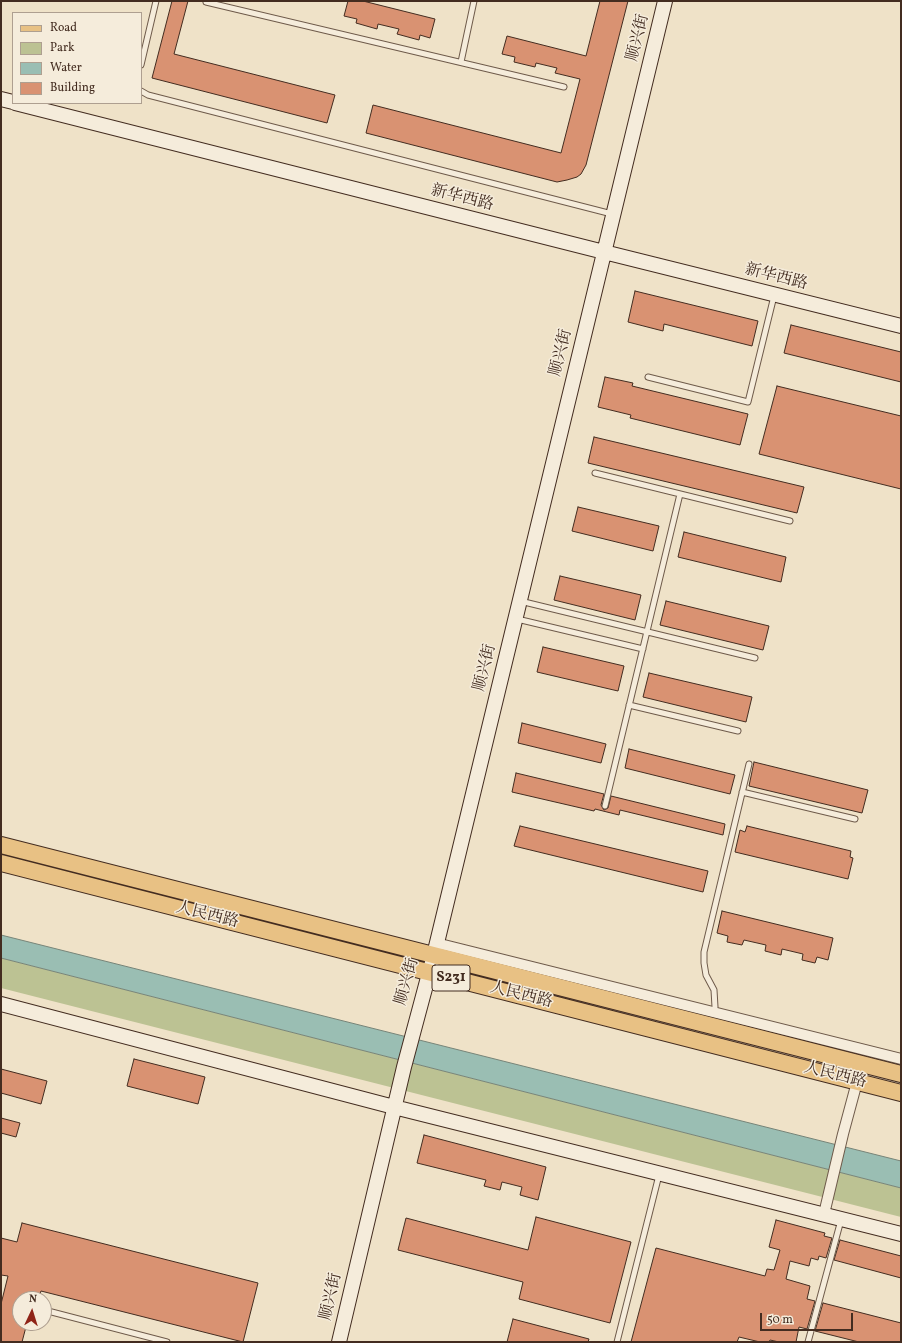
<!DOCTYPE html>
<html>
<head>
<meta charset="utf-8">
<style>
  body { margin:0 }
  #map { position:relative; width:902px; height:1343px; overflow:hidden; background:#efe2c8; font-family:Vollkorn,serif }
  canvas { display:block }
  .frame { position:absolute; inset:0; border:2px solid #432c20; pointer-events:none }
  .legend { position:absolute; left:12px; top:12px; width:130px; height:92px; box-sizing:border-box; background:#f5ecdb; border:1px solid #ae9f90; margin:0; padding:5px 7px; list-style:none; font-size:12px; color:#432c20 }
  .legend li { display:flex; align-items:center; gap:8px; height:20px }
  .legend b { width:20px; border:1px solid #ae9f90 }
  .north { position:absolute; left:12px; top:1291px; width:40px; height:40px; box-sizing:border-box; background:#f5ecdb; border:1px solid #ae9f90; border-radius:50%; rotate:4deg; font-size:11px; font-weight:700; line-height:16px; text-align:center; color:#432c20 }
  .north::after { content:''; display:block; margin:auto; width:14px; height:18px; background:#8f2418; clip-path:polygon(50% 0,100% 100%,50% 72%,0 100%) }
  .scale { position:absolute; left:760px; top:1313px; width:93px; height:18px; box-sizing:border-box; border:2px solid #432c20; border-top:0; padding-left:5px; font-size:12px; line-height:14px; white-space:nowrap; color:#432c20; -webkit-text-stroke:3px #f5ecdb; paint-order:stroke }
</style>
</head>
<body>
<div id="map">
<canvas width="902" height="1343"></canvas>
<div class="frame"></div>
<ul class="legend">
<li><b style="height:5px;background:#e8c184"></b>Road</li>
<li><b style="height:11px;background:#bcc293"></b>Park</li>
<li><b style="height:11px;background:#9abeb3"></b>Water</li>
<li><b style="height:11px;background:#d99272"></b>Building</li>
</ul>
<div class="north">N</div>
<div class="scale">50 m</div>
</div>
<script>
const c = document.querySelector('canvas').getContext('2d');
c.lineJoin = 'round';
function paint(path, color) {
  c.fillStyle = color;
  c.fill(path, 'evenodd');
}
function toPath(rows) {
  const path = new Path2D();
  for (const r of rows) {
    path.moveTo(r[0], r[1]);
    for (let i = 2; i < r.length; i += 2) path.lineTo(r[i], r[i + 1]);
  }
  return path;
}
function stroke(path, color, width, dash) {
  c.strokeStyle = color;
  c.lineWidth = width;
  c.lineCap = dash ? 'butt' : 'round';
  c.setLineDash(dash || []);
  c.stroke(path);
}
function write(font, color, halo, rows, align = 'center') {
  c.font = font + ' Vollkorn,"Noto Serif SC",serif';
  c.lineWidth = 3;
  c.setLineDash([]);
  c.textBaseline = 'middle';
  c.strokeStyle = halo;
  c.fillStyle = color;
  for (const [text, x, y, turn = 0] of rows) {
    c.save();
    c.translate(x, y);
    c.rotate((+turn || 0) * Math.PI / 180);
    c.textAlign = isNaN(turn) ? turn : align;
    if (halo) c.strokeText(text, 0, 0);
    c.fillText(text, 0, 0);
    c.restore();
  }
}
paint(toPath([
  [1,958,901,1188,901,1217,1,988]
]), '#bcc293');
const water = toPath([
  [1,935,901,1161,901,1188,1,958,1,935]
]);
paint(water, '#9abeb3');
stroke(water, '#778478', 1);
const building = toPath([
  [172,1,188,1,174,54,335,95,327,123,152,78,172,1],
  [348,1,363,1,435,19,430,38,420,35,419,40,397,34,399,29,378,24,377,29,356,23,357,19,344,16,348,1],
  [600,1,628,1,586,165,581,174,577,177,567,180,557,182,366,133,373,105,561,153,580,79,555,73,557,68,536,63,535,67,514,62,515,57,502,54,507,36,586,56,600,1],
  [635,291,758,321,752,346,664,324,663,331,628,322,635,291],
  [791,325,901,352,901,382,784,353,791,325],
  [605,377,633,383,632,386,748,414,740,445,630,418,631,415,598,407,605,377],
  [777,386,901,416,901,489,759,454,777,386],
  [594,437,804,487,797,513,588,463,594,437],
  [578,507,659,526,653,551,572,531,578,507],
  [684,532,786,557,781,582,678,557,684,532],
  [560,576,641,595,635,620,554,600,560,576],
  [666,601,769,626,763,650,660,625,666,601],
  [543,647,624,666,618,691,537,672,543,647],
  [649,673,752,697,746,722,643,697,649,673],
  [522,723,606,744,601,763,518,743,522,723],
  [629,749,735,775,730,794,625,768,629,749],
  [754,762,868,790,862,813,749,786,754,762],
  [516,773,604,794,601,805,604,810,608,808,611,796,725,824,723,835,620,810,619,815,595,809,594,811,512,792,516,773],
  [520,826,708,871,703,892,514,846,520,826],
  [747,826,851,851,850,857,853,858,848,879,735,852,740,830,745,832,747,826],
  [722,911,833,938,828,960,817,957,815,963,802,960,803,954,782,949,781,955,765,951,766,945,744,940,742,945,727,942,728,936,717,933,722,911],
  [134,1059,205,1077,198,1104,127,1086,134,1059],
  [1,1069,47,1081,41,1104,1,1093,1,1069],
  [1,1118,20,1123,16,1137,1,1133,1,1118],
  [424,1135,546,1167,538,1200,520,1195,522,1187,502,1182,500,1190,484,1186,486,1180,417,1163,424,1135],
  [536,1217,631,1242,610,1323,519,1299,523,1282,398,1250,406,1218,528,1250,536,1217],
  [776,1220,825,1233,824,1236,832,1238,826,1258,819,1256,818,1260,811,1258,809,1266,790,1261,786,1279,810,1286,807,1299,815,1301,807,1329,799,1327,796,1342,779,1342,770,1340,769,1342,760,1342,739,1337,737,1342,631,1342,656,1248,765,1276,767,1269,774,1270,780,1250,769,1247,776,1220],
  [22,1223,258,1283,243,1342,41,1291,38,1299,20,1299,20,1323,27,1323,22,1342,1,1342,1,1304,8,1276,1,1275,1,1238,17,1242,22,1223],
  [840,1240,901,1256,901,1278,834,1260,840,1240],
  [823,1303,901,1323,901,1342,859,1342,815,1331,823,1303],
  [513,1319,589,1339,588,1342,507,1342,513,1319]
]);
paint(building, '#d99272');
stroke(building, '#432c20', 1);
const lane = toPath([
  [206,2,564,87],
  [461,62,474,1],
  [141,65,156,1],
  [141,91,148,95,612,214],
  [648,377,748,402,774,296],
  [595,473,790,521],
  [520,601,755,658],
  [517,619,643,649],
  [629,705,738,731],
  [742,792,855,819],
  [605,806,680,494],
  [714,1014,715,1007,714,990,706,975,704,963,704,952,749,764],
  [44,1310,167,1342],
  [617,1342,659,1175],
  [808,1342,841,1220]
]);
const street = toPath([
  [436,943,901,1059],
  [824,1214,843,1134,857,1082]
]);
const secondary = toPath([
  [1,99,13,102],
  [15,103,604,252,901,326],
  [1,1004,394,1107,901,1234],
  [339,1342,404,1067,434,955,665,1]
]);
const primary = toPath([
  [1,845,901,1074],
  [1,863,901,1093]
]);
stroke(lane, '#6e5a4a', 7);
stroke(street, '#6e5a4a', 12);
stroke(secondary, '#432c20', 16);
stroke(primary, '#432c20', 18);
stroke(lane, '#f5ecdb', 5);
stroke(street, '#f5ecdb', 10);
stroke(secondary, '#f5ecdb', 14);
stroke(primary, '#e8c184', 16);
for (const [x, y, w] of [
  [451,978,38]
]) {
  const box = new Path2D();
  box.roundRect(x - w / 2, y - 13, w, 26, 3);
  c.fillStyle = '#f5ecdb';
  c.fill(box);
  stroke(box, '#432c20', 1);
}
write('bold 15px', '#432c20', null, [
  ["S231",451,978]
]);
write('16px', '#432c20', '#f5ecdb', [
  ["顺兴街",639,38,-76],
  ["新华西路",462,199,14],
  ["新华西路",776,278,14],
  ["顺兴街",562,353,-76],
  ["顺兴街",486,668,-76],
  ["人民西路",207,916,14],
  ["顺兴街",408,982,-74],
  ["人民西路",521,996,14],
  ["人民西路",835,1076,14],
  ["顺兴街",332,1297,-77]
]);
</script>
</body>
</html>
